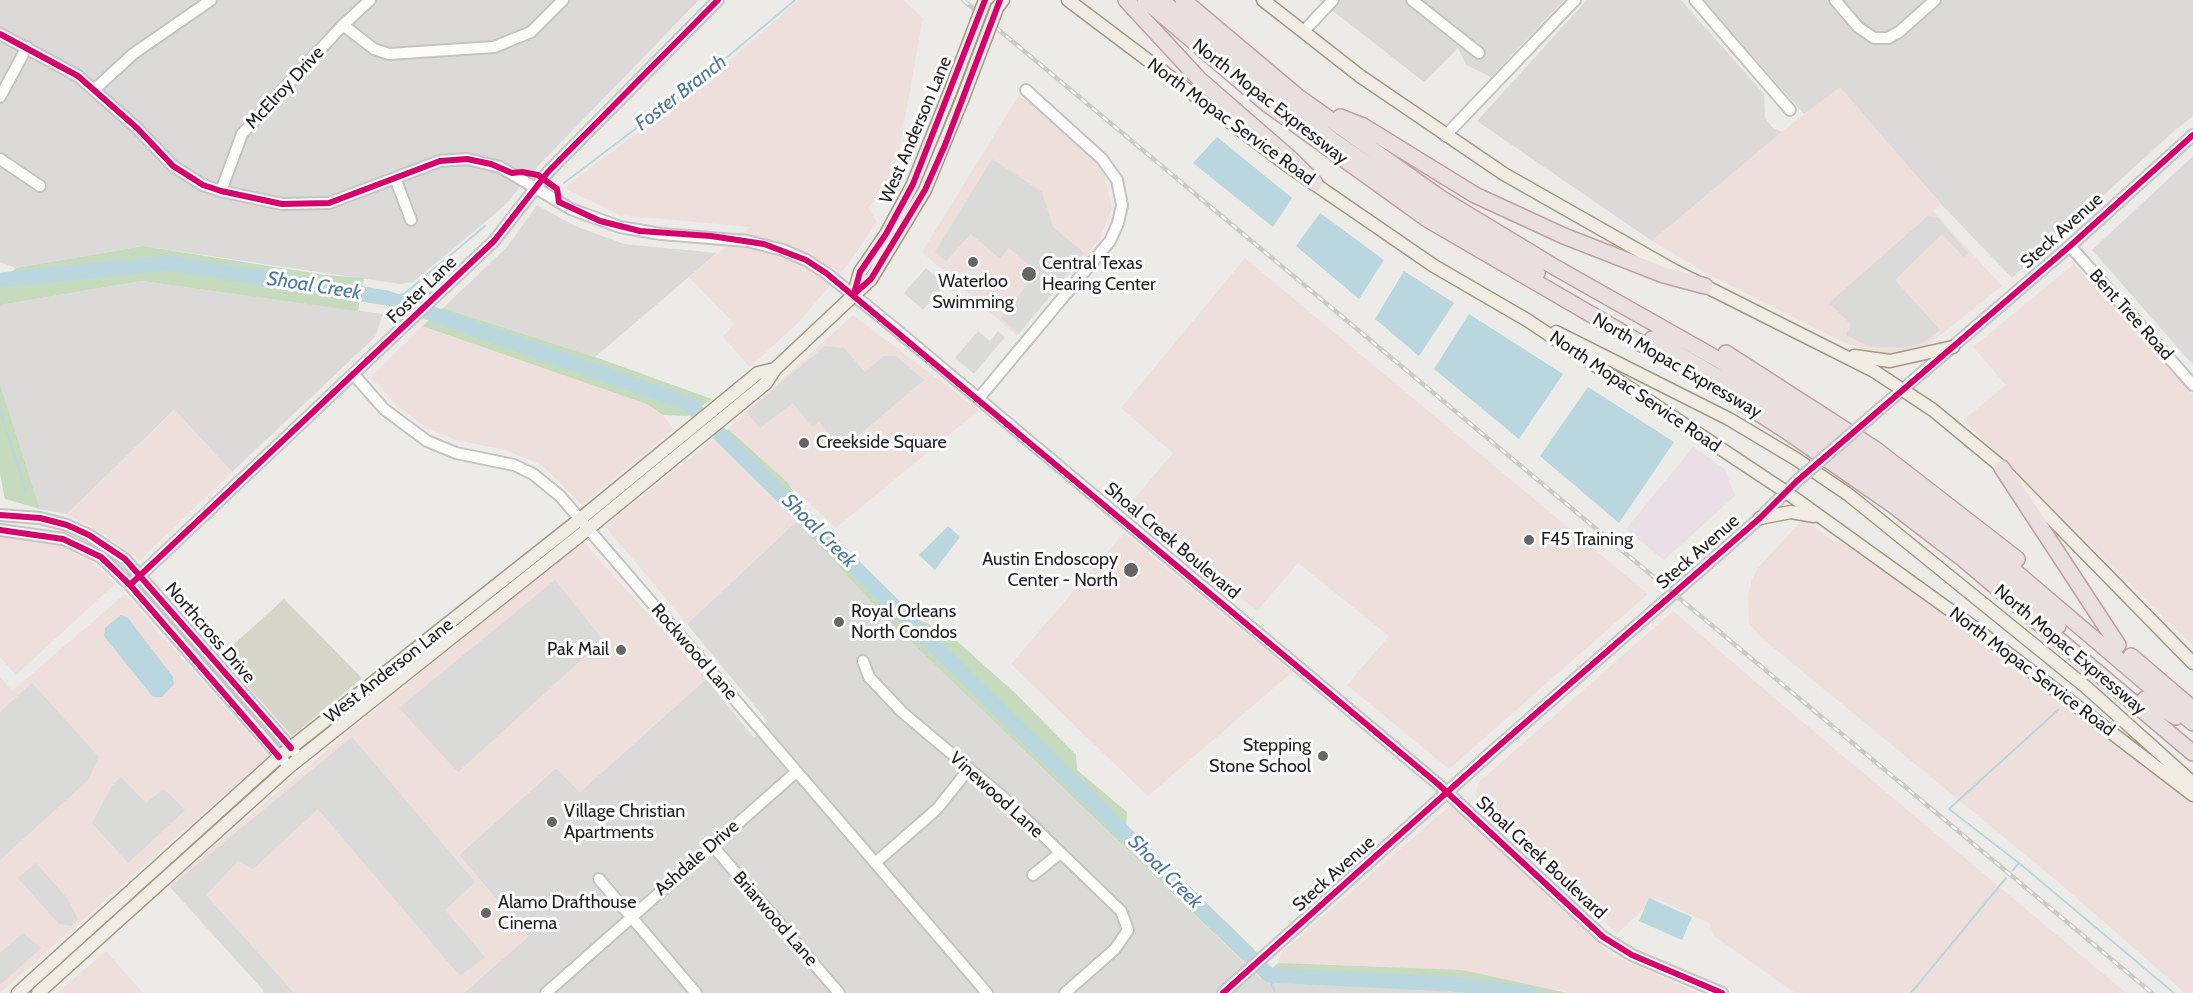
<!DOCTYPE html>
<html>
<head>
<meta charset="utf-8">
<style>
  body { margin:0 }
  canvas { display:block; background:#ecebe7 }
</style>
</head>
<body>
<canvas width="2193" height="993"></canvas>
<script>
const c = document.querySelector('canvas').getContext('2d');
c.lineJoin = 'round';
function paint(path, color) {
  c.fillStyle = color;
  c.fill(path, 'evenodd');
}
function toPath(rows) {
  const path = new Path2D();
  for (const r of rows) {
    path.moveTo(r[0], r[1]);
    for (let i = 2; i < r.length; i += 2) path.lineTo(r[i], r[i + 1]);
  }
  return path;
}
function stroke(path, color, width, dash) {
  c.strokeStyle = color;
  c.lineWidth = width;
  c.lineCap = dash ? 'butt' : 'round';
  c.setLineDash(dash || []);
  c.stroke(path);
}
function write(font, color, halo, rows, align = 'center') {
  c.font = font + ' Cabin,sans-serif';
  c.lineWidth = 6;
  c.setLineDash([]);
  c.textBaseline = 'middle';
  c.strokeStyle = halo;
  c.fillStyle = color;
  for (const [text, x, y, turn = 0] of rows) {
    c.save();
    c.translate(x, y);
    c.rotate((+turn || 0) * Math.PI / 180);
    c.textAlign = isNaN(turn) ? turn : align;
    if (halo) c.strokeText(text, 0, 0);
    c.fillText(text, 0, 0);
    c.restore();
  }
}
paint(toPath([
  [0,0,699,0,540,164,503,207,413,282,400,284,143,246,16,268,0,262],
  [1319,0,1564,0,1491,77,1466,65,1458,48,1424,82],
  [1587,0,1681,0,1764,94,1765,118,1772,127,1782,132,1652,241,1477,121],
  [1704,0,2193,0,2193,116,2173,132,2012,278,1941,204,1840,88,1804,114],
  [2193,156,2193,365,2092,250],
  [537,205,575,226,624,244,717,253,595,357,443,308,507,247],
  [142,281,383,314,375,337,232,472,174,410,67,514,40,509,0,384,0,305],
  [797,521,885,617,1261,979,1477,993,464,993,528,936,459,855,556,768,580,792,706,679,754,738,767,721,687,624]
]), '#dbdad8');
paint(toPath([
  [798,0,903,0,923,18,893,185,868,207,877,222,849,263,799,322,750,367,723,337,734,324,689,277,750,227,619,215,564,188,711,78],
  [1840,87,1941,204,1933,211,2002,286,1928,345,1899,354,1874,353,1841,341,1706,273,1652,241,1794,122],
  [1019,95,1094,155,1104,173,1112,208,1100,239,1017,336,922,252],
  [1245,258,1648,594,1449,769,1347,685,1389,636,1298,563,1257,611,1130,504,1173,453,1121,408],
  [2074,264,2193,395,2193,646,1963,420,2006,385,1973,347],
  [853,315,979,410,836,528,728,429],
  [422,326,648,404,663,415,674,429,582,505,542,465,505,450,456,440,425,427,398,407,371,377],
  [175,410,232,472,140,560,105,535,67,514],
  [715,439,797,521,687,624,605,526],
  [1803,519,1833,541,1854,547,2193,804,2193,993,2185,993,2056,880,1763,639,1749,624,1748,596,1752,579,1758,568],
  [1124,533,1292,672,1148,796,1011,664],
  [0,537,25,537,59,545,89,560,116,583,16,675,0,657],
  [583,541,706,679,580,792,556,768,459,855,528,937,464,993,262,993,264,991,170,887,171,883,352,729],
  [125,594,268,756,0,993,0,677,12,691],
  [1673,611,1793,714,2126,993,1795,993,1714,936,1709,923,1655,898,1617,934,1475,795,1478,783],
  [1452,804,1611,955,1699,993,1568,993,1560,990,1278,963,1281,953],
  [106,951,143,993,57,993]
]), '#eedfdd');
paint(toPath([
  [1693,447,1725,469,1735,496,1664,560,1626,529]
]), '#eadfe5');
paint(toPath([
  [992,159,1042,192,1053,227,1084,253,1019,334,1001,318,1037,272,1009,248,1000,259,971,234,946,261,935,252],
  [1928,216,1937,217,1968,253,1964,257,1942,234,1895,280,1940,330,1922,343,1902,348,1868,346,1846,335,1851,324,1829,303],
  [926,268,945,285,923,310,904,293],
  [978,331,990,341,998,331,1005,337,974,374,955,358],
  [825,346,844,348,865,372,884,356,896,356,924,380,853,440,834,440,819,422,812,427,793,403,760,428,746,412],
  [555,580,603,640,458,772,399,708],
  [32,683,99,757,88,780,0,860,0,712],
  [352,737,475,882,445,910,485,957,460,976,318,809,253,869,238,861,206,895,294,993,262,993,264,991,170,887],
  [121,777,146,803,164,789,185,810,128,863,92,823,112,786],
  [36,863,67,898,78,919,71,926,59,924,18,878],
  [23,933,41,948,0,985,0,953]
]), '#dadad8');
paint(toPath([
  [284,599,362,678,292,736,221,656]
]), '#d5d5c9');
paint(toPath([
  [143,246,325,275,364,278,358,311,142,281,0,305,0,277,3,278,16,268],
  [443,308,595,357,712,399,687,416,663,415,647,404,422,326],
  [0,384,40,509,5,499,0,474],
  [728,429,787,482,812,519,915,618,948,633,1016,694,1076,755,1077,770,1127,812,1126,826,1254,949,1242,960,885,617,797,521,715,439],
  [1278,963,1462,970,1568,993,1477,993,1261,979]
]), '#c6dabd');
paint(toPath([
  [1217,137,1292,198,1273,227,1193,163],
  [1320,213,1384,260,1359,299,1296,246],
  [1404,271,1454,303,1419,356,1375,319],
  [1469,314,1563,374,1519,439,1434,369],
  [1588,387,1674,442,1619,523,1540,456],
  [948,526,960,537,935,570,919,555],
  [121,615,128,618,173,677,174,684,162,697,153,697,104,636,105,628],
  [1649,898,1692,917,1682,940,1639,921]
]), '#bad6df');
stroke(toPath([
  [564,183,700,80,795,0],
  [387,298,404,294,485,226],
  [0,410,26,492],
  [2019,863,1949,809,2058,710],
  [2013,870,2019,863,2174,993],
  [1269,975,1275,993],
  [1911,993,2006,878]
]), '#bad6df', 2);
stroke(toPath([
  [0,280,168,263,387,298,689,404,1269,975,1453,984,1529,993]
]), '#bad6df', 15);
const minor = toPath([
  [1412,0,1479,53],
  [1695,0,1790,110],
  [1835,0,1858,27,1874,38,1888,38,1899,32,1935,0],
  [343,25,374,49,389,54,494,47,531,32,563,0],
  [1303,32,1333,0],
  [0,34,78,76,137,128,173,166,203,185,221,191,282,204,329,203,440,161,467,159,500,167,571,209,620,227,661,234,747,241,783,250,806,260,826,273,893,327,1438,784,1603,937,1632,955,1722,993],
  [95,89,133,54,211,0],
  [0,97,27,47],
  [1445,136,1575,0],
  [0,159,40,186],
  [395,178,411,220],
  [221,191,242,134,343,25,370,0],
  [2070,246,2193,385],
  [355,376,384,409,427,441,456,453,514,465,533,474,560,496,987,993],
  [979,398,1110,241,1118,223,1122,205,1117,180,1102,159,1026,90],
  [1881,408,2070,246,2193,135],
  [0,515,40,518,67,525,89,535,125,559,300,758],
  [0,530,63,539,101,557,130,585,289,767],
  [130,585,494,241,548,172,718,0],
  [863,661,869,677,902,712,1003,797,1121,911,1128,930,1115,949,1065,993],
  [712,845,839,993],
  [875,863,937,809,969,769],
  [1033,875,1059,854],
  [599,879,696,993],
  [546,993,795,773],
  [1223,993,1493,751,1760,518,1797,481]
]);
const major = toPath([
  [1068,0,1287,165,1434,266,1527,320,1786,492,1972,626,2193,795],
  [1263,0,1360,76,1504,174,1673,270,1874,371,1933,410,1997,463,2193,663],
  [997,8,1003,0],
  [854,293,860,272,886,234,913,184,950,92],
  [1556,332,1729,419,1796,459,1849,495,2086,687,2193,783],
  [1854,356,1890,361,1953,347],
  [1760,518,1791,512,1814,516],
  [18,993,279,757,579,520,758,373,775,369],
  [38,993,289,767,588,529,766,383,775,369,871,279,925,190,962,100]
]);
const highway = toPath([
  [1126,0,1200,80,1292,160,1315,183],
  [1145,0,1267,104,1427,219,1728,394,1788,432,1893,505,1962,558,2193,753],
  [1161,0,1244,71,1332,140,1438,213,1537,273],
  [1183,0,1297,96,1442,199,1551,265,1719,360,1871,459,1964,528,2193,723],
  [1340,117,1363,126,1475,195,1564,236,1664,275,1705,286],
  [1652,339,1771,408,1861,469,1956,540,2058,626],
  [1726,353,1875,449,2017,559],
  [2002,468,2118,645],
  [2131,656,2193,709],
  [2145,699,2176,717]
]);
stroke(minor, '#c5c4c3', 14);
stroke(major, '#a29a83', 15);
stroke(highway, '#c19fa7', 18);
stroke(minor, '#fcfcfb', 10);
stroke(major, '#f0ece4', 12);
stroke(highway, '#e9dfdf', 15);
const rail = toPath([
  [963,0,2152,993]
]);
stroke(rail, '#cacac9', 4.5);
stroke(rail, '#fff', 2, [7]);
const minorBridge = toPath([
  [1797,481,1881,408]
]);
const majorBridge = toPath([
  [950,92,985,0],
  [962,100,997,8]
]);
stroke(minorBridge, '#c5c4c3', 14, []);
stroke(majorBridge, '#a29a83', 15, []);
stroke(minorBridge, '#fcfcfb', 10);
stroke(majorBridge, '#f0ece4', 12);
stroke(toPath([
  [0,34,78,76,137,128,173,166,203,185,221,191,282,204,329,203,440,161,467,159,491,164,512,173,522,172,538,175,557,189,559,202],
  [559,202,600,221,640,231,711,236,764,244,806,260,826,273,1438,784,1603,937,1632,955,1722,993],
  [854,294,871,279,925,190,945,145,1000,0],
  [854,294,860,272,886,234,913,184,985,0],
  [0,515,40,518,67,525,89,535,125,559,291,748],
  [0,530,63,539,101,557,130,585,279,757],
  [130,585,494,241,548,172,718,0],
  [1223,993,1493,751,1760,518,1797,481,2070,246,2193,135]
]), '#d6006c', 6);
for (const [x, y, r, color] of [
  [973,262,6,"#666664"],
  [1029,274,8,"#666664"],
  [804,443,6,"#666664"],
  [1529,540,6,"#666664"],
  [1131,570,8,"#666664"],
  [839,622,6,"#666664"],
  [621,650,6,"#666664"],
  [1323,756,6,"#666664"],
  [552,822,6,"#666664"],
  [486,913,6,"#666664"]
]) {
  const dot = new Path2D();
  dot.arc(x, y, r, 0, 2 * Math.PI);
  c.fillStyle = color;
  c.fill(dot);
  stroke(dot, '#fff', 2);
}
write('18px', '#1e1e1e', '#fff', [
  ["McElroy Drive",285,88,-47],
  ["North Mopac Expressway",1270,102,38],
  ["North Mopac Service Road",1231,122,36],
  ["West Anderson Lane",916,130,-67],
  ["Steck Avenue",2062,231,-42],
  ["Foster Lane",422,290,-44],
  ["Bent Tree Road",2131,315,48],
  ["North Mopac Expressway",1677,366,30],
  ["North Mopac Service Road",1635,392,34],
  ["Shoal Creek Boulevard",1172,541,40],
  ["Steck Avenue",1698,552,-41],
  ["Northcross Drive",210,633,49],
  ["North Mopac Expressway",2070,650,40],
  ["Rockwood Lane",694,652,49],
  ["West Anderson Lane",389,671,-38],
  ["North Mopac Service Road",2032,672,37],
  ["Vinewood Lane",996,795,42],
  ["Ashdale Drive",697,858,-41],
  ["Shoal Creek Boulevard",1541,858,43],
  ["Steck Avenue",1334,874,-42],
  ["Briarwood Lane",775,919,49]
]);
write('18px', '#1e1e1e', '#fff', [
  ["Central Texas",1042,264],
  ["Hearing Center",1042,285],
  ["Waterloo",973,282,"center"],
  ["Swimming",973,303,"center"],
  ["Creekside Square",816,443],
  ["F45 Training",1541,540],
  ["Austin Endoscopy",1118,560,"right"],
  ["Center - North",1118,581,"right"],
  ["Royal Orleans",851,612],
  ["North Condos",851,633],
  ["Pak Mail",609,650,"right"],
  ["Stepping",1311,746,"right"],
  ["Stone School",1311,767,"right"],
  ["Village Christian",564,812],
  ["Apartments",564,833],
  ["Alamo Drafthouse",498,903],
  ["Cinema",498,924]
], 'left');
write('italic 20px', '#4c78ac', '#fff', [
  ["Foster Branch",681,93,-38],
  ["Shoal Creek",314,286,9],
  ["Shoal Creek",819,531,45],
  ["Shoal Creek",1165,872,45]
]);
</script>
</body>
</html>
